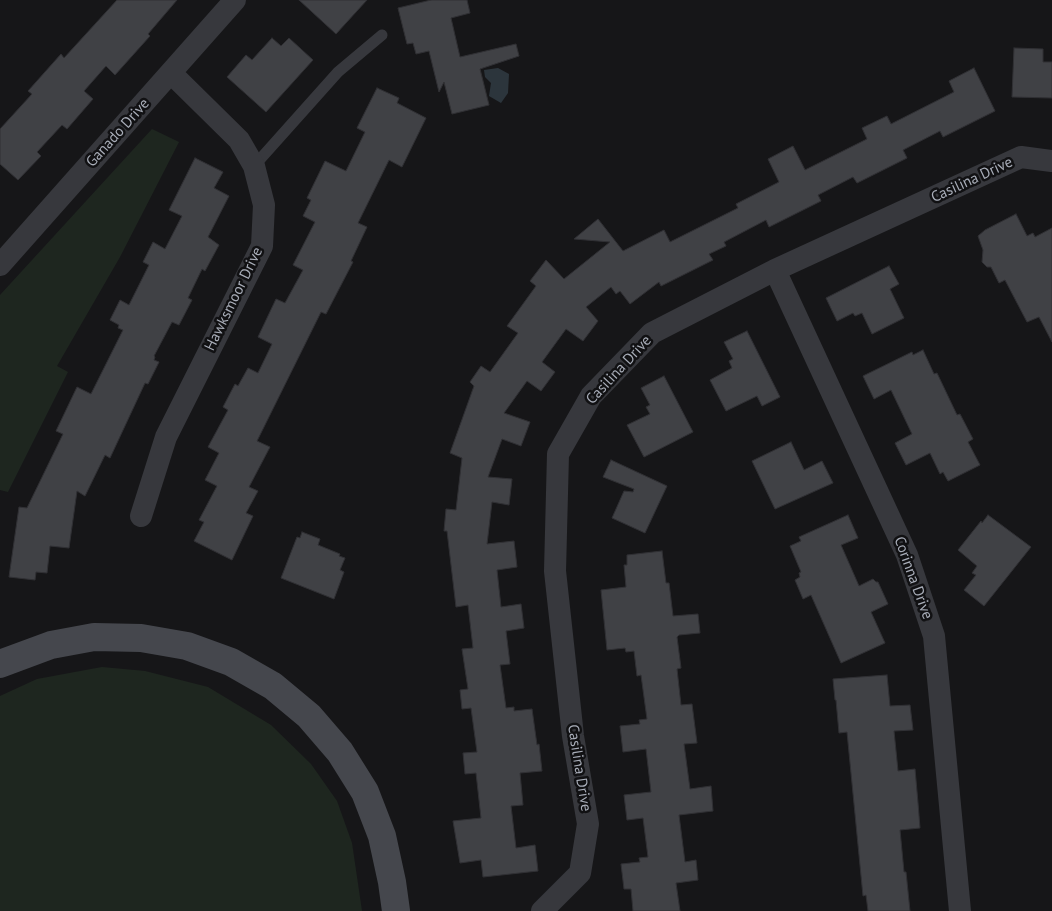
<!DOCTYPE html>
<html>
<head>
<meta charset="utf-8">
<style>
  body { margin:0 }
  canvas { display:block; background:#161618 }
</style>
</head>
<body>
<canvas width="1052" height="911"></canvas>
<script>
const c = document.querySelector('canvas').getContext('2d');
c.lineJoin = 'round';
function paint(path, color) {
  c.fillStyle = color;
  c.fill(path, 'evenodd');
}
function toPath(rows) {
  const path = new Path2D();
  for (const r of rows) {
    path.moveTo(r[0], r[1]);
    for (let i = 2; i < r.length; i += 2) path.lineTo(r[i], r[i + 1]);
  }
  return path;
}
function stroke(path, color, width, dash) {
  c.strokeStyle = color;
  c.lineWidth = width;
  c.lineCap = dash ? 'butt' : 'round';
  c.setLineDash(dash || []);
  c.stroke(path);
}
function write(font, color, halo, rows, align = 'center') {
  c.font = font + ' "PT Sans",sans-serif';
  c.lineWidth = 5;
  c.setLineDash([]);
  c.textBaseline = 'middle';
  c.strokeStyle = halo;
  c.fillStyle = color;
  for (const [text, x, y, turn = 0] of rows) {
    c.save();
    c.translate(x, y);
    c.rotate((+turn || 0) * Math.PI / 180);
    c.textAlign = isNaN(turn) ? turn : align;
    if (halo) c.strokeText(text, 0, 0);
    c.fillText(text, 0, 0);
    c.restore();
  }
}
paint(toPath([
  [152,129,179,142,120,257,57,366,68,372,8,492,0,490,0,295],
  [102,667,145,671,208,687,271,725,311,764,337,801,352,843,362,911,0,911,0,696,37,679]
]), '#1e261f');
paint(toPath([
  [498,68,509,74,508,93,501,103,489,96,491,83,485,77,484,70]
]), '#2c353c');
const building = toPath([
  [117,0,177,0,148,34,150,36,115,75,106,66,84,91,93,99,67,129,62,125,37,152,41,156,18,180,0,164,0,129,32,94,28,91,61,54,64,58,117,0],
  [299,0,367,0,336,34,299,0],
  [431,0,467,0,470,13,451,18,460,57,516,44,519,56,480,69,489,105,452,114,444,82,439,92,429,51,416,54,413,43,407,44,398,8,431,0],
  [272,38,281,46,289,38,313,60,266,112,227,77,246,55,252,60,272,38],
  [1014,48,1043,49,1043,62,1052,62,1052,98,1012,97,1014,48],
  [974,68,995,111,943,137,940,131,903,150,907,158,857,183,853,177,818,195,821,201,769,227,766,220,724,242,726,246,709,254,713,260,661,286,659,282,630,304,620,291,616,294,611,287,586,307,598,321,583,341,566,329,542,362,555,372,541,391,527,381,504,413,530,422,521,446,502,439,488,477,512,479,509,505,492,502,487,544,514,541,517,567,497,570,501,607,521,604,524,628,506,631,510,664,500,665,506,708,514,707,514,711,532,709,537,745,539,744,542,771,520,773,523,805,511,806,516,848,535,845,538,871,483,877,481,860,460,863,453,821,481,818,476,773,465,774,463,753,477,752,471,708,462,709,460,690,468,689,462,649,473,648,468,605,456,607,447,531,444,531,446,509,456,510,462,458,450,453,474,386,470,382,481,366,490,372,518,333,507,326,536,286,530,281,546,260,564,279,610,242,574,239,598,219,623,251,664,230,670,242,738,208,736,204,779,182,768,159,793,146,805,170,867,139,862,128,887,116,891,124,954,92,949,81,974,68],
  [377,88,399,98,397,103,426,118,402,167,389,160,358,223,367,227,351,261,353,262,326,314,321,312,257,441,270,447,249,487,258,491,246,513,253,516,232,560,194,541,204,522,199,520,217,486,205,480,219,453,208,447,228,410,223,407,235,384,238,386,248,368,258,373,272,344,258,337,276,299,285,303,303,270,293,265,315,222,303,216,311,200,307,198,325,161,346,171,365,132,357,128,377,88],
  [195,158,223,172,214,188,229,196,208,237,219,245,205,271,202,269,188,298,192,300,179,325,172,322,154,356,155,357,154,360,159,362,148,384,145,383,110,458,105,455,85,496,77,491,69,548,50,546,47,573,36,572,35,580,9,577,19,507,27,508,63,434,56,431,77,387,91,394,123,330,118,328,119,325,110,320,120,300,129,305,149,265,143,262,153,242,165,249,182,216,169,210,195,158],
  [1016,214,1027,236,1033,233,1035,237,1052,228,1052,342,1039,317,1027,322,1005,280,999,283,991,267,987,267,982,262,983,250,978,236,985,230,1016,214],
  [889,266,899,284,890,289,904,318,872,334,862,313,855,316,853,313,837,321,826,298,889,266],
  [747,331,780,397,762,406,757,396,726,411,710,380,732,368,729,361,733,359,724,342,747,331],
  [923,350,934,374,937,373,957,415,960,414,973,439,968,442,980,465,948,481,943,472,940,474,930,453,906,465,895,443,912,434,891,390,874,399,863,376,912,352,913,355,923,350],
  [664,376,693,432,644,457,627,425,650,414,646,407,650,405,641,388,664,376],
  [791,442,804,470,822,461,833,483,775,509,752,461,791,442],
  [611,460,667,486,645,533,612,518,624,491,633,492,634,489,603,477,611,460],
  [848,515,858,538,841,545,859,586,873,579,876,582,878,582,888,604,871,612,885,643,841,663,811,595,803,599,795,580,800,577,799,573,801,572,790,546,801,541,799,537,848,515],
  [988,515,1031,547,984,606,964,590,976,575,972,573,977,566,958,550,981,521,982,523,988,515],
  [302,532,320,539,318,545,340,554,339,556,345,558,340,570,344,572,334,599,281,578,297,537,300,538,302,532],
  [662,551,666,583,669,583,673,616,698,614,700,633,679,635,677,637,681,668,677,669,681,705,692,704,697,743,684,744,690,789,711,786,713,811,679,815,685,862,696,860,698,880,676,883,680,911,633,911,631,889,624,889,621,864,640,862,639,858,648,857,643,818,627,820,624,795,651,792,646,749,623,752,620,726,640,724,639,720,647,719,641,675,637,676,634,651,626,652,625,648,607,650,601,590,626,587,624,565,627,565,627,555,662,551],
  [887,675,890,706,910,705,913,730,894,731,898,771,915,769,918,803,920,828,900,830,904,872,906,872,910,911,868,911,866,895,863,896,847,732,839,733,836,700,835,700,833,679,887,675]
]);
paint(building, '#404145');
stroke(building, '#303034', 1);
stroke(toPath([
  [254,166,338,72,382,35]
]), '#37383d', 11);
stroke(toPath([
  [0,265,235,0],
  [775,270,907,555,934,636,960,911],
  [141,516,166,437,262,246,264,205,254,166,239,140,171,73],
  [542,911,580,873,588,824,573,736,555,571,558,454,591,396,652,333,775,270,1021,157,1052,161]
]), '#37383d', 22);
stroke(toPath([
  [0,664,51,645,94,637,141,638,187,646,231,662,273,686,309,716,340,752,365,792,382,836,392,882,396,911]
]), '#45474d', 28);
write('15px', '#a8adb8', '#111113', [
  ["Ganado Drive",118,133,-48],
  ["Casilina Drive",972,180,-25],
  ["Hawksmoor Drive",234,299,-64],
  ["Casilina Drive",619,370,-47],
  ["Corinna Drive",913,578,70],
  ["Casilina Drive",579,768,81]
]);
</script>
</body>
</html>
